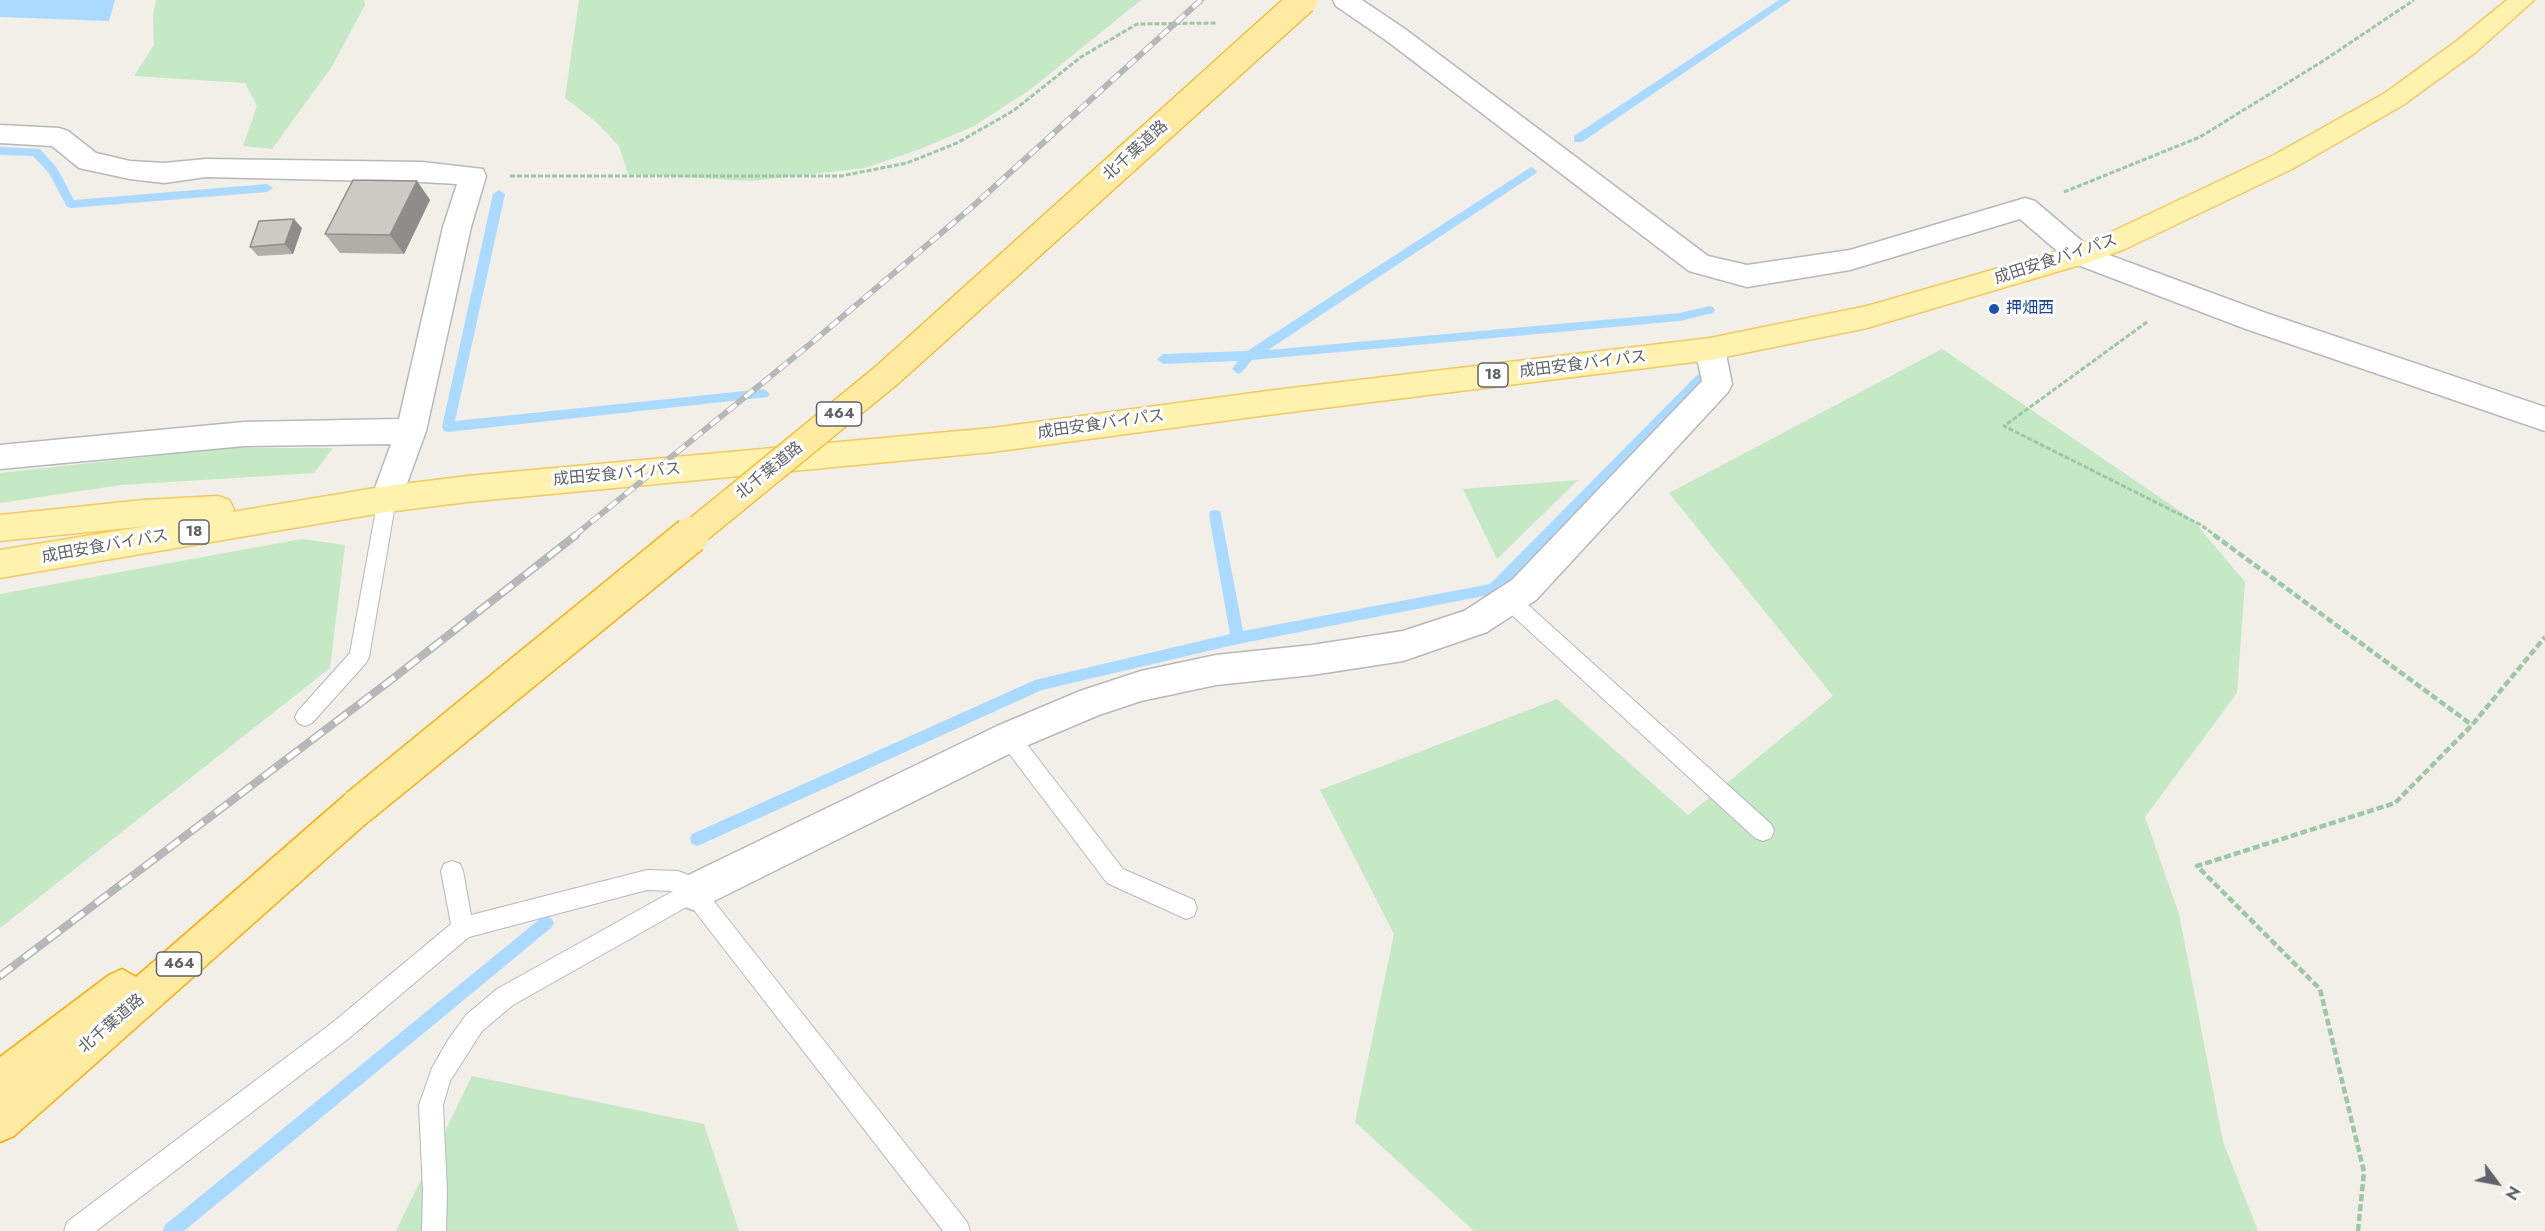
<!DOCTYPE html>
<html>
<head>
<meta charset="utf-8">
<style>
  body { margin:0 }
  #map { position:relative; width:2545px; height:1231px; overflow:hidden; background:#f1efe8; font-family:Jost,sans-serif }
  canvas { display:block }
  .north { position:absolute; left:2467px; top:1153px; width:60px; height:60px; -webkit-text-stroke:4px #fff; paint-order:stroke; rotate:122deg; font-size:16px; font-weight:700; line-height:24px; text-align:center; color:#5f6368 }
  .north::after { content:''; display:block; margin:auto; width:21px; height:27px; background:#5f6368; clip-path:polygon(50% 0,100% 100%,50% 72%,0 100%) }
</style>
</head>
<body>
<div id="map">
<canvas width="2545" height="1231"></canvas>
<div class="north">N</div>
</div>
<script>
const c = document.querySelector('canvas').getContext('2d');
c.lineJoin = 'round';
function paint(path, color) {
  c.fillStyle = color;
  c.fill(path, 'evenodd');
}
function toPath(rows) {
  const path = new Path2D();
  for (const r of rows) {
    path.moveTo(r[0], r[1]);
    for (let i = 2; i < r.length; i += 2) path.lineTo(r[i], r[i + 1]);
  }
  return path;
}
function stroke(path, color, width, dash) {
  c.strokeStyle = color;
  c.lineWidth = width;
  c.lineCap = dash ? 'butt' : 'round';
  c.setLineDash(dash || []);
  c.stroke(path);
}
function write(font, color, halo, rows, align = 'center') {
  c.font = font + ' Jost,"Noto Sans JP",sans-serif';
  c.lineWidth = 6;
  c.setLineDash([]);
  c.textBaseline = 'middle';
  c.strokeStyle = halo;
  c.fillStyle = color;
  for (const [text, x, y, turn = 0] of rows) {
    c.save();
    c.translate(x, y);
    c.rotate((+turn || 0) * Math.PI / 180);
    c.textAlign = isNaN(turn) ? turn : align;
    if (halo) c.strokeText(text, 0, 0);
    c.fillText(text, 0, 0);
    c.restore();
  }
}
paint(toPath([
  [156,0,364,0,365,5,331,68,272,149,243,146,257,106,245,83,134,76,154,45,153,16],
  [579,0,1141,0,1031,89,974,126,923,148,865,168,752,181,628,174,619,146,595,121,565,98],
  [1942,349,2193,520,2245,582,2237,693,2145,817,2179,914,2223,1142,2258,1231,1474,1231,1355,1122,1394,934,1320,790,1557,699,1688,815,1833,696,1669,493],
  [226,448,333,448,314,473,121,485,0,503,0,473],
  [1578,480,1497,559,1463,489],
  [302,539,345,545,330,668,0,928,0,594],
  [472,1076,704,1124,739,1231,396,1231]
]), '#c5e8c5');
paint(toPath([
  [0,0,115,0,109,21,0,17]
]), '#aadaff');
paint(toPath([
  [1779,0,1791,0,1582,142,1574,142,1574,136,1779,0],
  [0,147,40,149,57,168,74,200,267,184,273,188,267,192,71,208,67,207,49,173,33,156,0,155,0,147],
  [1531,167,1537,171,1535,174,1268,350,1680,313,1709,306,1713,307,1715,310,1713,313,1680,321,1252,360,1242,372,1238,374,1232,369,1238,361,1163,364,1157,359,1163,354,1247,351,1531,167],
  [499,190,505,194,455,421,764,389,770,394,768,397,448,432,444,431,442,427,493,194,499,190],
  [1700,374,1704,376,1706,379,1704,382,1499,593,1238,644,1042,690,702,844,697,846,692,844,690,839,692,834,1035,680,1230,634,1209,515,1210,511,1215,510,1220,511,1221,515,1243,631,1490,584,1696,376,1700,374],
  [546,916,551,918,554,923,551,928,184,1231,163,1231,165,1225,541,918,546,916]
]), '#aadaff');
const service = toPath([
  [387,491,394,494,396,499,369,657,366,663,312,723,305,726,298,723,295,717,298,711,350,653,378,499,380,494,387,491],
  [1509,592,1516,594,1771,824,1774,831,1771,838,1763,841,1755,838,1502,606,1499,600,1502,594,1509,592],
  [1009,728,1016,730,1123,869,1194,900,1197,908,1194,916,1186,919,1107,883,1002,744,999,737,1002,730,1009,728],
  [452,861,460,864,463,871,471,915,647,870,678,871,686,874,701,885,967,1222,970,1231,943,1231,690,905,513,1005,482,1031,450,1081,443,1105,447,1191,446,1231,422,1231,423,1191,419,1105,432,1068,448,1040,466,1015,497,989,673,891,647,890,469,937,348,1039,96,1231,64,1231,67,1222,332,1023,451,924,441,871,444,864,452,861]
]);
const minor = toPath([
  [1333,0,1362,0,1405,29,1708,256,1747,265,1850,250,2025,198,2035,201,2090,248,2266,313,2545,407,2545,431,2246,329,2070,262,2020,219,1850,270,1747,287,1689,271,1387,41,1336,6,1333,0],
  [0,125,59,128,68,131,96,153,130,161,164,163,206,159,422,162,483,169,486,176,471,227,426,431,398,508,387,512,376,508,371,499,391,444,244,446,0,469,0,445,244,422,399,419,443,227,457,184,422,182,206,177,164,183,130,179,79,168,52,146,0,143,0,125],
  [1710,338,1720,341,1725,349,1732,384,1728,392,1536,600,1487,632,1403,661,1312,675,1216,685,1141,701,1099,715,1021,748,706,905,693,910,680,905,675,892,680,879,997,726,1080,691,1141,671,1216,655,1312,645,1403,631,1464,611,1512,580,1702,381,1695,349,1700,341,1710,338]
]);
const primary = toPath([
  [2507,0,2534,0,2476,52,2403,105,2292,169,2125,249,2090,262,1867,328,1710,360,1275,414,992,452,467,502,387,512,0,578,0,550,147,526,0,541,0,515,143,500,218,496,229,500,234,509,232,512,387,486,467,476,992,428,1275,390,1710,338,1867,306,2072,247,2105,235,2274,155,2385,93,2458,40,2507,0]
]);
const trunk = toPath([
  [358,790,371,795,376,807,371,819,14,1136,0,1142,0,1057,109,975,122,969,136,977,345,795,358,790]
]);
stroke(service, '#b5b8bc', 2);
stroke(minor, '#b5b8bc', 3);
stroke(primary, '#f2c960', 3);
stroke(trunk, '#f9ab00', 3);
stroke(toPath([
  [510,176,841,176,907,163,957,143,1013,111,1081,57,1137,24,1217,23],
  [2064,192,2200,137,2323,61,2414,0],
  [2147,322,2004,426,2201,525,2216,536]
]), '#9cc7a9', 3, [5, 2]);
stroke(toPath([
  [2214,535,2472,725],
  [2358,1231,2364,1172,2320,989,2197,866,2395,803,2472,725,2545,637]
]), '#9cc7a9', 4.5, [7, 3]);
paint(service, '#fff');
paint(minor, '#fff');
paint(primary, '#fff2af');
paint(trunk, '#feeaa1');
const railFar1 = toPath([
  [574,536,809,345,972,207,1201,0]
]);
const rail = toPath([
  [0,976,391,680,576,535]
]);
stroke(railFar1, '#b6b7b8', 6);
stroke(rail, '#b6b7b8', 8);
stroke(railFar1, '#fff', 4, [11]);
stroke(rail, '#fff', 5, [15]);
const trunkBridgeFar1 = toPath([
  [690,536,887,375,1303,0]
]);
const trunkBridge = toPath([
  [358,807,691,535]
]);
stroke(trunkBridgeFar1, '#f9ab00', 30, []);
stroke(trunkBridge, '#f9ab00', 39, []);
stroke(trunkBridgeFar1, '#feeaa1', 28);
stroke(trunkBridge, '#feeaa1', 36);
paint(toPath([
  [417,181,430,200,404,254,340,253,325,234],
  [302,228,293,254,258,256,250,247]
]), '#afaea9');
paint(toPath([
  [417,181,430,200,404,254,390,235],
  [294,219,302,228,293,254,285,244]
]), '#8f8d8a');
const building = toPath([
  [353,180,417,181,390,235,325,234,353,180],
  [294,219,285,244,250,247,259,221,294,219]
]);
paint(building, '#cccac5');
stroke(building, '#8f8d8a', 1.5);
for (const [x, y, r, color] of [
  [1994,309,6,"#1a4fb4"]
]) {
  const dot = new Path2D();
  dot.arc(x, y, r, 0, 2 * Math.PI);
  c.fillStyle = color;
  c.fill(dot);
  stroke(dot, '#fff', 2);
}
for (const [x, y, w] of [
  [1493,375,30],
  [839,414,45],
  [194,532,30],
  [179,964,45]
]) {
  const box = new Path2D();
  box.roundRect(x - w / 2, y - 12, w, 24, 4.5);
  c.fillStyle = '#fff';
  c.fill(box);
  stroke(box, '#5f6368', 1.5);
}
write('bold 15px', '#5f6368', null, [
  ["18",1493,375],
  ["464",839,414],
  ["18",194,532],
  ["464",179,964]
]);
write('16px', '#5f6368', '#fff', [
  ["北千葉道路",1136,151,-42],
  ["成田安食バイパス",2056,260,-18],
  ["成田安食バイパス",1583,365,-7],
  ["成田安食バイパス",1101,425,-8],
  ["北千葉道路",770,471,-39],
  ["成田安食バイパス",617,475,-5],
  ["成田安食バイパス",105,547,-10],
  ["北千葉道路",112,1024,-41]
]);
write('16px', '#164399', '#fff', [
  ["押畑西",2006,309]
], 'left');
</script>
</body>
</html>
